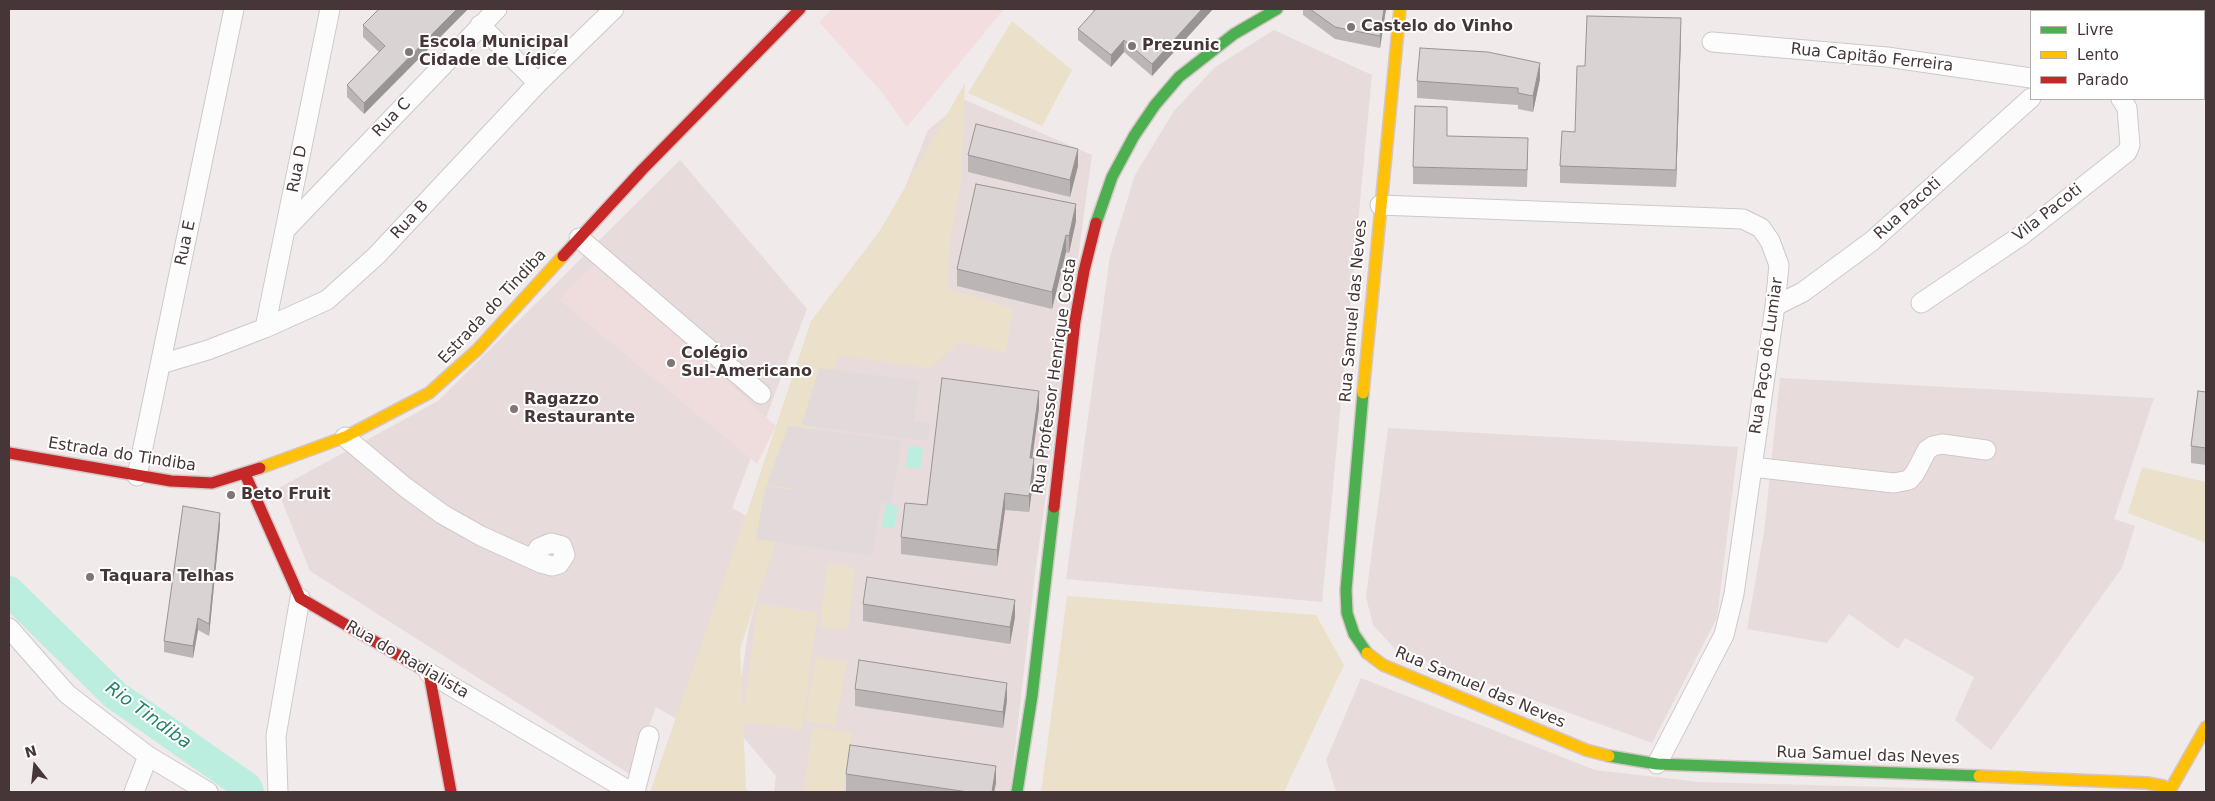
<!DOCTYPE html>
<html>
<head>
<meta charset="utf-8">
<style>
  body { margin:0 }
  #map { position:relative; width:2215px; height:801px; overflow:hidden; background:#f0eaea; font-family:"DejaVu Sans",sans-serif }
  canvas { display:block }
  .frame { position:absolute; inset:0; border:10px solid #463637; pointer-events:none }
  .legend { position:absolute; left:2030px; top:10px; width:175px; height:90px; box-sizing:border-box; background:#fff; border:1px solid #b5afaf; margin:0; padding:6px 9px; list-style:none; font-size:15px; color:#463637 }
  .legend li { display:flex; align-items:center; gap:10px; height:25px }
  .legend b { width:25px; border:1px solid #b5afaf }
  .north { position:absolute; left:10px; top:741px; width:50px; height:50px; -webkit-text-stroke:4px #fff; paint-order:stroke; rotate:344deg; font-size:14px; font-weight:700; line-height:20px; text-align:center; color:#463637 }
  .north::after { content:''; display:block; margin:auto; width:18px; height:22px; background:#463637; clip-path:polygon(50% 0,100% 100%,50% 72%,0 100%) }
</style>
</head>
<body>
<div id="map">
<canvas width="2215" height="801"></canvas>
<div class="frame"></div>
<ul class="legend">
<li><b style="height:6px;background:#4caf50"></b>Livre</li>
<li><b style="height:6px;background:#ffc107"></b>Lento</li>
<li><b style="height:6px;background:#c62828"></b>Parado</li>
</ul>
<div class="north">N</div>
</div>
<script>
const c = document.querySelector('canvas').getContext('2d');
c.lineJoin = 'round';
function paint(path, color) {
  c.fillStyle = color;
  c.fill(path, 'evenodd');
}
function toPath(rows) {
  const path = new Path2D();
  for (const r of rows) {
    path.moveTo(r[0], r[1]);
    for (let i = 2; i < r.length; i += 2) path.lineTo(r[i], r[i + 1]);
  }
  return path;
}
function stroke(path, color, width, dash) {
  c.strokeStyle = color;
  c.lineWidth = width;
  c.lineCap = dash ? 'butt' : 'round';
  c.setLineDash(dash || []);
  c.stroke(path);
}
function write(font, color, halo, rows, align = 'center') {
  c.font = font + ' "DejaVu Sans",sans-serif';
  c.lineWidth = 4;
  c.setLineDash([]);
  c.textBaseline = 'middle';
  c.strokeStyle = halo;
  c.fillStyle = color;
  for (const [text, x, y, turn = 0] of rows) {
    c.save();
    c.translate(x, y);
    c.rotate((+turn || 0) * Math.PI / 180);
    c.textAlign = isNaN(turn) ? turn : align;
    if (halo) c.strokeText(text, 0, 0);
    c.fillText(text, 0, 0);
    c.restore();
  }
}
paint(toPath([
  [1274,30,1372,75,1322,602,1066,579,1110,256,1135,175,1174,111,1215,67],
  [965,100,1092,155,1035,575,1010,792,774,792,776,776,734,726,749,627,796,461,928,130],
  [680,160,807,309,732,508,746,516,685,724,656,707,631,775,310,571,277,489,438,401],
  [1780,378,2154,398,2114,519,2135,526,2122,568,1991,750,1955,720,1974,677,1905,638,1898,649,1849,614,1827,643,1747,629,1764,532],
  [1388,428,1738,447,1717,618,1652,743,1396,650,1373,625,1366,597],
  [1361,678,1595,770,1699,782,2064,792,1336,792,1326,760]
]), '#e8dbdb');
paint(toPath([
  [832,9,1004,9,907,127,880,90,819,22]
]), '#f3dddf');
paint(toPath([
  [597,261,776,426,757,464,559,300]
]), '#eedddc');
paint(toPath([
  [1012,21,1072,70,1042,126,968,93],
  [965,83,961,183,951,234,947,289,1013,308,1006,353,959,342,931,368,838,356,740,649,743,714,758,604,818,612,802,730,743,722,746,789,748,792,650,792,746,516,811,321,881,229],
  [2142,467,2206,482,2206,543,2128,513],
  [827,564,855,567,848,630,820,627],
  [1067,596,1316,615,1344,665,1284,792,1041,792],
  [816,657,847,661,835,726,805,721],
  [813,727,852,733,843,792,803,792]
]), '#ebe1ca');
paint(toPath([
  [819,368,919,381,914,421,931,423,928,441,802,425],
  [788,426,901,441,891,504,767,485],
  [766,486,881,503,872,556,756,539]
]), '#e1d9da');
paint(toPath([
  [909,445,923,448,920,469,906,467],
  [886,504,898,506,894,528,882,527]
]), '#bbeedf');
stroke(toPath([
  [9,591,115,695,247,787,249,792]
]), '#bbeedf', 30);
const street = toPath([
  [2134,11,2137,9],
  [480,25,538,83],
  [1712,42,1887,57,2031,78],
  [1380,205,1743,219,1761,228,1770,241,1779,265,1775,306,1734,594,1724,635,1657,764],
  [287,228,497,9],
  [579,238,761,394],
  [1921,303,2022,235,2127,152,2130,145,2127,108,2121,99],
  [1775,306,1803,292,1872,241,2031,98],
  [265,328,330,9],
  [161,364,208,350,265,328,327,300,376,256,538,83,614,9],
  [345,437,405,487,442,514,481,536,541,563,552,566,559,564,565,555,562,546,551,543,539,548,533,558],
  [1752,467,1894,483,1909,480,1915,473,1927,450,1933,446,1942,444,1986,450],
  [137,476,234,9],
  [9,628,67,694,148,756,208,792],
  [429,673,631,792],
  [134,792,148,756],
  [278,792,276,736,300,598],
  [635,792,649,736]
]);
const fast = toPath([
  [1096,223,1112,177,1134,136,1155,105,1179,77,1234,34,1277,9],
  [1363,393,1346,590,1347,613,1354,634,1367,653],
  [1609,756,1657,764,1979,776],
  [1017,792,1032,696,1054,507]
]);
const slow = toPath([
  [1363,393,1400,9],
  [260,468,345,437,429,393,477,350,563,256],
  [1367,653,1383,665,1586,750,1609,756],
  [1979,776,2147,783,2163,786,2170,791],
  [2169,792,2206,727]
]);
const jam = toPath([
  [563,256,642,170,800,9],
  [9,453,171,481,212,483,260,468],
  [245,474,300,598,429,673,451,792],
  [1054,507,1075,321,1084,271,1096,223]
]);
stroke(street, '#cec8c8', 21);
stroke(fast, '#d4c6c5', 14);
stroke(slow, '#d4c6c5', 14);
stroke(jam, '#d4c6c5', 14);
stroke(street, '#fdfcfc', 19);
stroke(fast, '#4caf50', 11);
stroke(slow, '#ffc107', 11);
stroke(jam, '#c62828', 11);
paint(toPath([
  [468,9,364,114,347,97,347,85,379,52,363,37,363,25],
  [1091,9,1213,9,1152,76,1124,52,1111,67,1078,40,1078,29,1094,11],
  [1303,9,1386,9,1380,48,1335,39,1303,15],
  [1681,35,1676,187,1560,183,1560,166,1575,132,1585,66],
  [1540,79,1533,112,1518,109,1518,105,1417,98,1417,81],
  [1447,136,1528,155,1527,187,1413,184,1413,167],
  [968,155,1078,166,1070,197,968,172],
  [1076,221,1069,253,1066,252,1052,309,957,286,957,269],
  [2206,392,2206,465,2191,463,2191,446],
  [1039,408,1032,458,1034,475,1029,512,1005,510,997,566,901,554,901,537],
  [220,525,209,636,198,630,193,658,164,652,164,641],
  [863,604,1015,617,1010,644,863,621],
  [855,689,1007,700,1003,728,855,706],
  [846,774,996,783,994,792,854,792,846,791]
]), '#bbb5b5');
paint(toPath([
  [457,9,468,9,364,114,364,103],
  [1202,9,1213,9,1152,76,1152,64],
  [1384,9,1386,9,1380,48,1380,36],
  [1681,18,1681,35,1676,187,1676,170],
  [1124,40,1124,52,1111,67,1111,55],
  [1540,63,1540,79,1533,112,1533,96],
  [1078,149,1078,166,1070,197,1070,180],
  [1076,204,1076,221,1069,253,1069,236],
  [1066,235,1066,252,1052,309,1052,292],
  [1039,391,1039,408,1030,475,1030,458],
  [1034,458,1034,475,1029,512,1029,496],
  [1005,493,1005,510,997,566,997,550],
  [220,513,220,525,209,636,209,624],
  [1015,600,1015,617,1010,644,1010,627],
  [198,618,198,630,193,658,193,646],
  [1007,683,1007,700,1003,728,1003,712],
  [996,766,996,783,994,792,992,792]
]), '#999494');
const building = toPath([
  [379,9,457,9,364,103,347,85,385,46,363,25,379,9],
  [1096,9,1202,9,1152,64,1124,40,1111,55,1078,29,1096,9],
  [1310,9,1384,9,1380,36,1335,27,1310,9],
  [1587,16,1681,18,1676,170,1560,166,1562,131,1575,132,1577,66,1585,66,1587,16],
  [1420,48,1488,52,1540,63,1533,96,1518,93,1518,88,1417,81,1420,48],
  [1415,106,1447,107,1447,136,1528,138,1527,170,1413,167,1415,106],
  [976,124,1078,149,1070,180,968,155,976,124],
  [976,184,1076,204,1069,236,1066,235,1052,292,957,269,976,184],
  [942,378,1039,391,1030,458,1034,458,1029,496,1005,493,997,550,901,537,905,503,927,505,942,378],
  [2198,391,2206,392,2206,448,2191,446,2198,391],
  [183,506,220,513,209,624,198,618,193,646,164,641,183,506],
  [867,577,1015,600,1010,627,863,604,867,577],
  [859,660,1007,683,1003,712,855,689,859,660],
  [850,745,996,766,992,792,968,792,846,774,850,745]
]);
paint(building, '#dad3d3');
stroke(building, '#999494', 1);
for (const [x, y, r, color] of [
  [1351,27,5,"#827576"],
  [1132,46,5,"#827576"],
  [409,52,5,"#827576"],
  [671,363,5,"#827576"],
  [514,409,5,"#827576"],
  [231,495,5,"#827576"],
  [90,577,5,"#827576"]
]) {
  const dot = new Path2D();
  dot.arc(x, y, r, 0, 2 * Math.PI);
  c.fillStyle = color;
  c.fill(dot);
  stroke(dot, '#fff', 2);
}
write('bold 16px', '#463637', '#fff', [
  ["Castelo do Vinho",1361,27],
  ["Escola Municipal",419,43],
  ["Cidade de Lídice",419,61],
  ["Prezunic",1142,46],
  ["Colégio",681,354],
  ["Sul-Americano",681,372],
  ["Ragazzo",524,400],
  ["Restaurante",524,418],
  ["Beto Fruit",241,495],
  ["Taquara Telhas",100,577]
], 'left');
write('16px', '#463637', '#fff', [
  ["Rua Capitão Ferreira",1872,58,6],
  ["Rua C",392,118,-46],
  ["Rua D",298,169,-79],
  ["Rua Pacoti",1908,209,-42],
  ["Vila Pacoti",2048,213,-38],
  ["Rua B",410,220,-47],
  ["Rua E",186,243,-78],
  ["Estrada do Tindiba",493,307,-47],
  ["Rua Samuel das Neves",1354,311,-85],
  ["Rua Paço do Lumiar",1767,356,-82],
  ["Rua Professor Henrique Costa",1055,376,-82],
  ["Estrada do Tindiba",122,455,9],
  ["Rua do Radialista",407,660,30],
  ["Rua Samuel das Neves",1480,688,23],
  ["Rua Samuel das Neves",1868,756,2]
]);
write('italic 18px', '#278269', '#fff', [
  ["Rio Tindiba",148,716,36]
]);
</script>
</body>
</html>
